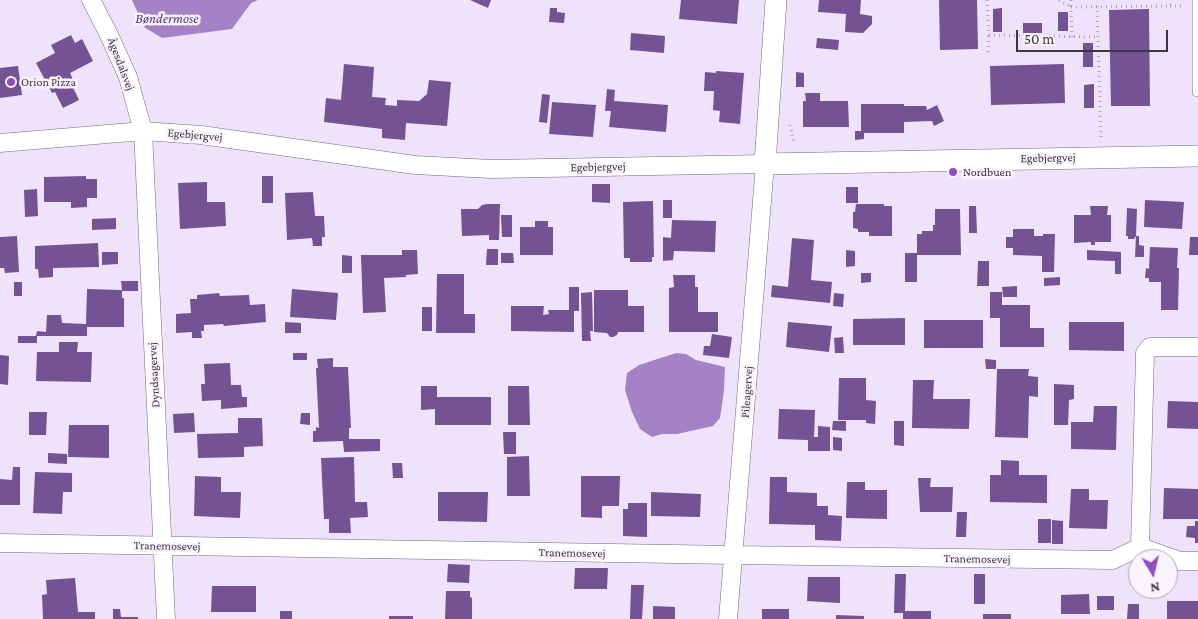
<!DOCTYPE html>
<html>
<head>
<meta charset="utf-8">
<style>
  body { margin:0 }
  #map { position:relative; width:1198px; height:619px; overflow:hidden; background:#efe3fc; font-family:"Crimson Pro",serif }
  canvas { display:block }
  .north { position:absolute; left:1128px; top:549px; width:50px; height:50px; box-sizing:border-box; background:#f9f4fe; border:1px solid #ada8b2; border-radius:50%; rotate:171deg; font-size:14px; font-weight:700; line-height:20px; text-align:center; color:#3b363f }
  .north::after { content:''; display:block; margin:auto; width:18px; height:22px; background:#914ec3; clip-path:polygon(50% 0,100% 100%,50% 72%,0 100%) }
  .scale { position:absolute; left:1016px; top:30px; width:152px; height:22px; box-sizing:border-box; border:2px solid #3b363f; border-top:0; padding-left:6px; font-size:15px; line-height:18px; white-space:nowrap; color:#3b363f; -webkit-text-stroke:4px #f9f4fe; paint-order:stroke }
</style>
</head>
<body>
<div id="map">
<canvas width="1198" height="619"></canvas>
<div class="north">N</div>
<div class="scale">50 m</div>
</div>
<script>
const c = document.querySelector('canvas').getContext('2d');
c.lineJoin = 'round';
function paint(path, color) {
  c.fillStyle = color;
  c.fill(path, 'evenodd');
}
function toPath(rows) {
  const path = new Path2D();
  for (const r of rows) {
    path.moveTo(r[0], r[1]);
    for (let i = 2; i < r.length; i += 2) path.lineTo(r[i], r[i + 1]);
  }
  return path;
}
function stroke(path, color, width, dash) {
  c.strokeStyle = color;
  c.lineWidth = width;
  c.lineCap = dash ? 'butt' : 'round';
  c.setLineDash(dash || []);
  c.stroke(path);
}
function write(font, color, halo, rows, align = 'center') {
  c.font = font + ' "Crimson Pro",serif';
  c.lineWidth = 5;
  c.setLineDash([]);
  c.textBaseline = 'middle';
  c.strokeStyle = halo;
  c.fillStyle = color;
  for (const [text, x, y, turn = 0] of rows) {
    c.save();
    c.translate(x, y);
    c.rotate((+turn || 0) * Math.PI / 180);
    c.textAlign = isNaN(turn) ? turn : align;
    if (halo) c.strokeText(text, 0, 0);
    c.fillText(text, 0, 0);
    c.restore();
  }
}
paint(toPath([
  [132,0,258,0,251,3,232,29,162,38,144,27],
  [676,353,686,354,696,360,725,367,724,391,720,418,713,426,677,434,662,434,652,437,640,429,632,412,625,390,627,373,639,365]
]), '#a581c5');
paint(toPath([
  [470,0,491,0,488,8],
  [681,0,739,0,737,24,679,19],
  [819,0,861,0,860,14,872,16,872,24,863,33,845,32,846,14,818,12],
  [939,0,977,0,978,49,940,50],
  [550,8,557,8,557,12,565,13,564,23,549,22],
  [1002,8,1002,32,993,32,993,9],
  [1149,9,1150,106,1111,106,1109,10],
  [1058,12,1068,12,1068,31,1058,31],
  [1023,23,1042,23,1042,33,1023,33],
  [631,33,665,36,664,53,630,50],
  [71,35,75,43,82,39,93,61,70,73,74,82,71,83,79,100,63,108,55,92,52,93,36,63,55,53,51,45],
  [817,38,839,40,838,50,816,48],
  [1083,43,1093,43,1093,67,1083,67],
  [344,64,374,67,372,97,386,98,385,105,397,106,397,100,419,101,427,94,429,80,451,82,447,126,406,123,405,140,382,138,382,129,324,122,326,98,341,100],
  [1064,64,1065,103,991,105,990,66],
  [18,66,22,95,0,98,0,68],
  [716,71,744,73,740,124,719,122,720,111,713,110,714,91,704,91,705,72,716,73],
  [796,72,804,73,804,87,796,87],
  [1094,84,1094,108,1084,108,1084,85],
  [607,89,615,90,614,101,668,105,666,132,609,127,611,111,605,111],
  [805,93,820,93,820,101,848,101,849,127,803,127,803,101,806,101],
  [542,94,550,95,547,123,539,122],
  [552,102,596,105,593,137,549,134],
  [861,104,904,104,904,106,926,106,927,110,937,105,944,121,934,126,932,121,904,122,904,133,864,133,864,139,855,140,855,131,861,131],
  [86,176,86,179,97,179,97,198,87,198,87,207,71,208,71,202,44,202,44,177],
  [262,176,273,176,273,203,262,203],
  [207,182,207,202,225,202,226,226,180,229,178,183],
  [592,184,610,184,610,203,592,202],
  [846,187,858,187,858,203,846,203],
  [37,189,38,216,25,217,24,190],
  [313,192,315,216,324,216,325,237,322,237,322,246,313,246,312,238,287,240,285,193],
  [663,200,672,200,672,218,663,218],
  [1145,200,1184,202,1182,229,1144,227],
  [653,201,654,257,652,257,652,262,630,262,630,258,624,258,623,202],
  [487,204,500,204,499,240,489,240,489,235,462,236,461,209,478,209,482,205],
  [856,204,884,204,884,206,892,206,892,236,869,236,869,232,858,232,858,229,853,228,853,212,855,212],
  [969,206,976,206,977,233,969,233],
  [1090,206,1108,206,1107,215,1111,215,1111,242,1095,242,1095,245,1091,245,1091,242,1074,243,1074,215,1091,215],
  [1127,208,1137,209,1136,236,1134,239,1128,239,1128,236,1126,236],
  [935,209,960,209,961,255,917,255,917,234,922,234,922,231,933,231,933,225,935,225],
  [501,215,512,215,512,237,502,237],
  [116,218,116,229,92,230,92,219],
  [672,220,716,221,715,252,674,251,673,260,663,261,663,237,671,238],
  [535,221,548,221,548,227,553,227,553,255,520,255,520,227,535,227],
  [1013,229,1034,229,1034,236,1043,236,1043,234,1055,234,1054,272,1042,272,1042,256,1013,255,1013,248,1006,248,1006,237,1013,237],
  [17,236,19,272,5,273,4,268,0,268,0,237],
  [1136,236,1139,236,1139,245,1144,246,1144,257,1135,257],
  [1190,237,1198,237,1198,255,1189,255],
  [792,238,814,240,811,280,832,282,830,303,771,297,772,285,788,287],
  [98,243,99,267,53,268,53,277,39,278,38,269,35,269,35,246],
  [1150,247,1178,248,1177,268,1179,268,1178,310,1161,310,1161,282,1149,282,1149,278,1145,278,1146,268,1149,269],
  [487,249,498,249,498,265,486,265],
  [402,250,417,250,418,274,406,275,406,277,384,278,386,312,363,313,361,255,402,255],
  [846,250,855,251,855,266,846,267],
  [1087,250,1121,252,1121,274,1115,274,1115,261,1087,260],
  [102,252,118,252,118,264,102,265],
  [501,253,513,253,514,263,501,263],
  [905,253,917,253,917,282,905,282],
  [342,255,352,256,352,273,342,273],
  [978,261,989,261,989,286,977,286],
  [861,273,871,273,871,282,861,283],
  [437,274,464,274,464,314,475,314,475,333,436,333],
  [673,275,695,275,695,287,698,287,698,312,718,312,718,332,669,332,669,288,674,287],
  [1060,277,1060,285,1044,286,1044,278],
  [121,281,138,281,138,291,122,291,122,298,124,298,124,327,87,327,87,336,36,336,37,331,46,332,47,315,61,315,62,323,86,324,87,289,122,290],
  [14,282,22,282,22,296,14,296],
  [1017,286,1017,297,1003,297,1002,287],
  [569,287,579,287,579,311,574,311,574,332,511,331,511,306,544,306,543,315,549,314,548,310,569,310],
  [292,289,338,293,336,320,290,317],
  [594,290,628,290,628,306,644,306,644,332,618,332,617,335,613,337,610,337,607,333,594,332],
  [592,292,593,331,590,331,591,341,582,341,581,293],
  [990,292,1002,292,1002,305,1030,305,1030,328,1044,328,1044,347,1000,347,1000,318,990,318],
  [219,293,220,296,249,295,250,305,265,304,266,322,224,326,223,324,204,325,204,331,201,331,202,338,192,338,192,332,176,333,176,314,191,313,190,299,197,299,197,295],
  [834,293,844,294,843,307,833,306],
  [422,307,432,307,432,331,422,331],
  [905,318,905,345,853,345,853,319],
  [924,320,983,320,983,348,924,348],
  [285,322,301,323,301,333,285,333],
  [788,322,832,326,829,352,786,347],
  [1069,322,1124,322,1124,351,1069,350],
  [712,334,732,337,729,358,703,355,704,346,710,346],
  [18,336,37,336,37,343,18,343],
  [843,337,844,353,835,353,834,338],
  [59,342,78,342,77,352,92,352,91,382,36,381,37,352,59,352],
  [293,353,307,353,307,360,293,360],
  [0,355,9,356,8,385,0,384],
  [333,358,333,367,348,367,351,428,349,428,349,439,380,439,380,451,344,452,343,441,313,442,313,431,316,431,316,427,319,428,316,368,318,368,317,359],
  [985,359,996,360,996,369,986,369],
  [230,363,231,385,241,385,242,397,247,397,247,407,221,409,221,400,202,401,201,384,205,384,204,364],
  [997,369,1029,369,1028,376,1038,377,1038,397,1029,396,1028,438,995,437],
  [839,378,866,378,866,400,876,401,875,424,866,423,866,420,838,420],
  [913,380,934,380,933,399,970,399,969,429,912,428],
  [1054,384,1074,385,1074,399,1069,400,1068,425,1054,425],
  [421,386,437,386,437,397,491,397,491,425,435,425,435,409,421,410],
  [508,386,529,386,530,425,508,425],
  [1168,401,1198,402,1198,429,1167,428],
  [1094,406,1117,406,1116,450,1071,449,1071,422,1093,422],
  [779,409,815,410,814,437,818,437,818,426,830,427,830,451,808,451,808,440,778,439],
  [29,412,47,412,46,435,29,435],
  [194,413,195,432,174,433,173,414],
  [301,413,310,413,310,425,300,424],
  [238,418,262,418,263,446,244,447,244,457,198,458,197,434,238,433],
  [833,421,846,421,846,431,832,430],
  [894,421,904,421,904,446,894,445],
  [69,425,109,425,109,458,68,457],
  [503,432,516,432,516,454,504,454],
  [833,437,842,438,842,451,833,450],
  [48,453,67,454,67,464,48,463],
  [529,456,530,496,507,496,507,457],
  [354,457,355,502,367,502,368,517,350,518,351,533,329,533,329,519,324,519,321,458],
  [1001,460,1019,461,1019,475,1047,475,1047,503,990,502,990,475,1001,475],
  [392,463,402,463,403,478,393,478],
  [13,467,20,467,20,505,0,505,0,479,12,480],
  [35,472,72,473,72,492,63,492,62,514,33,513],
  [195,476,221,477,221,492,241,492,240,518,194,516],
  [581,476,620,476,619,506,602,506,602,518,581,517],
  [770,477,787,477,787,492,817,493,817,506,828,506,828,515,842,516,841,541,815,540,815,525,769,524],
  [918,478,931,478,930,487,953,487,952,512,920,512],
  [847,482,865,482,865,490,887,490,887,519,846,518],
  [1164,488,1198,489,1198,519,1163,519],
  [1071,489,1089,489,1089,500,1108,500,1107,529,1069,528],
  [438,492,488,492,487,522,438,521],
  [651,492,701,494,700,517,651,516],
  [628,503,647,503,647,537,623,536,623,509,628,509],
  [957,512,967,512,966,537,956,537],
  [1038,519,1051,519,1051,543,1038,543],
  [1052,520,1063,521,1063,544,1052,544],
  [1195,521,1198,521,1198,543,1195,543,1195,538,1186,537,1187,526,1195,526],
  [448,564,470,565,469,583,447,582],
  [575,568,608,568,607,589,574,589],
  [895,574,906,574,905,611,931,611,931,619,903,619,903,613,894,613],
  [974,574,985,574,985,604,974,604],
  [808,577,840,577,840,603,807,601],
  [75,578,78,612,95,612,95,619,43,619,42,595,47,594,46,580],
  [631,585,644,585,642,619,630,619],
  [212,586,256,586,256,612,211,612],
  [446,591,470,591,470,597,472,598,472,619,445,619],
  [1089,594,1090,614,1061,614,1061,595],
  [1097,596,1114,596,1114,610,1097,610],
  [1167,601,1198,601,1198,619,1167,619],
  [1128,604,1139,604,1139,619,1127,619],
  [653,606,675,607,675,619,653,619],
  [113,609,120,609,121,617,138,617,138,619,113,619],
  [762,609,789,609,789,619,762,619],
  [280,611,292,611,292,619,280,619],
  [983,614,1011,614,1011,619,983,619],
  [836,615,864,616,864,619,836,619],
  [389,616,413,616,413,619,389,619]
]), '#755293');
const service = toPath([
  [1197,0,1197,92]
]);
const minor = toPath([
  [91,0,109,35,128,77,143,131,166,619],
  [0,143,143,131,201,135,415,165,491,169,765,164,728,619],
  [0,543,734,555,1113,560,1140,547,1180,561,1198,561],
  [1140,547,1145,353,1150,347,1198,347]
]);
const tertiary = toPath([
  [776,0,765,164,1198,156]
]);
stroke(service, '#73687e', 10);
stroke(minor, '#73687e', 19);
stroke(tertiary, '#73687e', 22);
stroke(toPath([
  [987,0,989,35,1098,37],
  [1059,0,1071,7,1071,0],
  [1097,6,1101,138],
  [1170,6,1182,6],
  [1072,37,1071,7,1170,6,1172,0],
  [988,52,989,35],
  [790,125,794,143]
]), '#aea5b8', 3, [1, 4]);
stroke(service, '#fff', 9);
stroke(minor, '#fff', 18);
stroke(tertiary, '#fff', 21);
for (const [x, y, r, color] of [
  [11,82,5,"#914ec3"],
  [953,172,5,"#914ec3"]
]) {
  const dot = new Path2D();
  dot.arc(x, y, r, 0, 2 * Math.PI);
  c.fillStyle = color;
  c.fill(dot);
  stroke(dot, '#f9f4fe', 2);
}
write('12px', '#3b363f', '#f9f4fe', [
  ["Ågesdalsvej",121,64,69],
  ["Egebjergvej",195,135,5],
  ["Egebjergvej",1048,158,-1],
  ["Egebjergvej",598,167,-1],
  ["Dyndsagervej",154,375,-93],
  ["Pileagervej",747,392,-86],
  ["Tranemosevej",167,546,1],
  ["Tranemosevej",572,553,1],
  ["Tranemosevej",977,559,1]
]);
write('12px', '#3b363f', '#f9f4fe', [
  ["Orion Pizza",21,82],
  ["Nordbuen",963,172]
], 'left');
write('italic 14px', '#623385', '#f9f4fe', [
  ["Bøndermose",167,19]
]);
</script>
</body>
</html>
